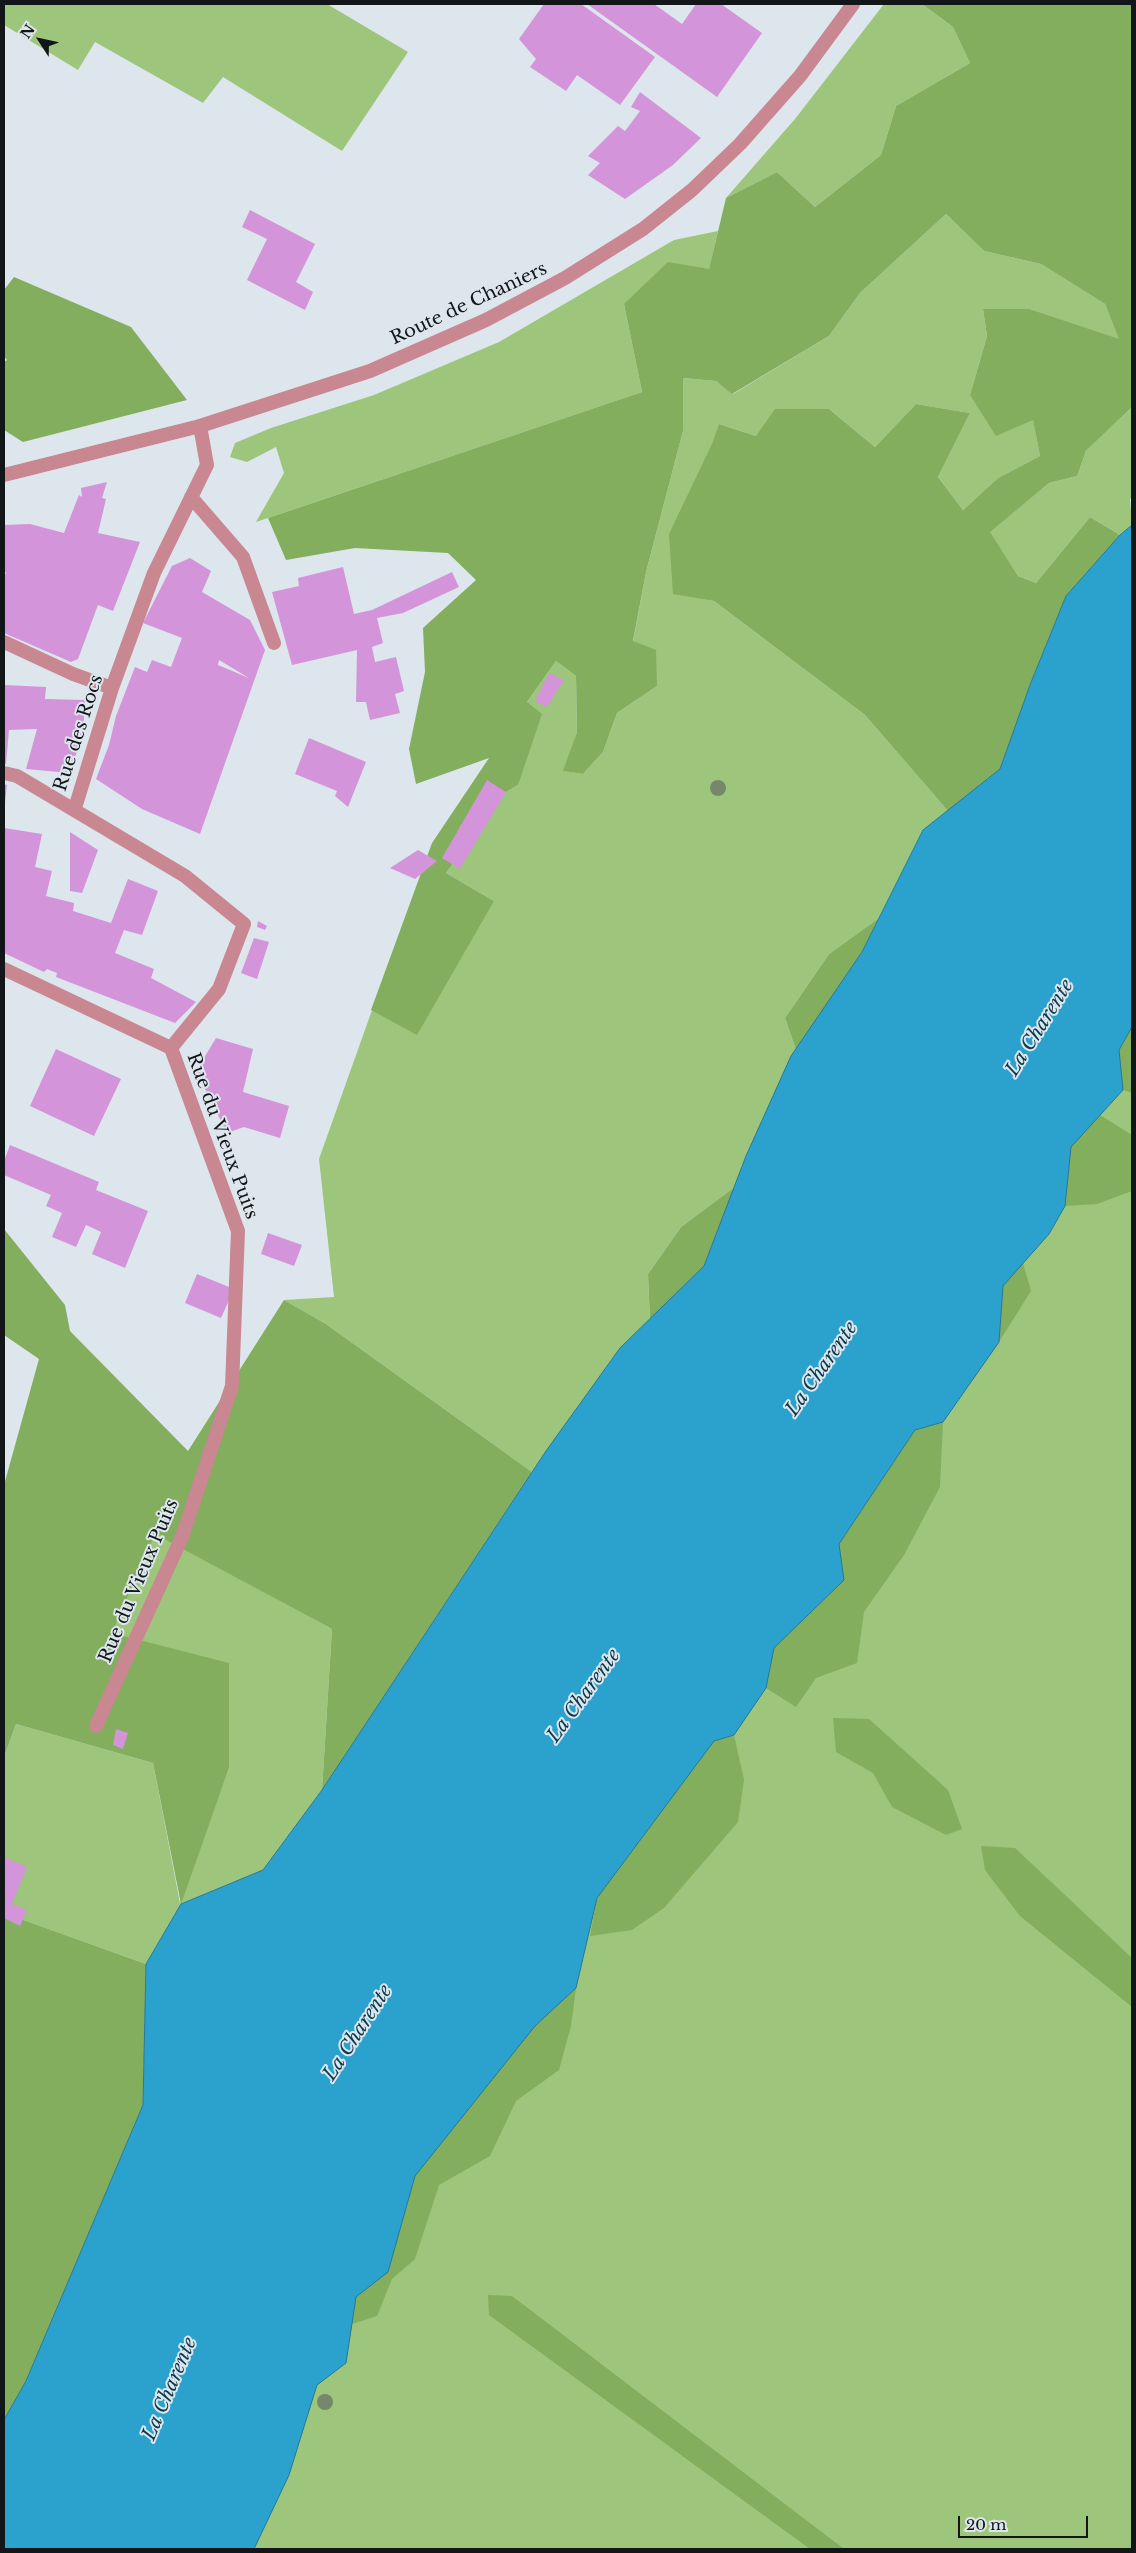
<!DOCTYPE html>
<html>
<head>
<meta charset="utf-8">
<style>
  body { margin:0 }
  #map { position:relative; width:1136px; height:2553px; overflow:hidden; background:#dde6ed; font-family:"Libre Baskerville",serif }
  canvas { display:block }
  .frame { position:absolute; inset:0; border:5px solid #131618; pointer-events:none }
  .north { position:absolute; left:15px; top:15px; width:50px; height:50px; -webkit-text-stroke:4px #dde6ed; paint-order:stroke; rotate:305deg; font-size:14px; font-weight:700; line-height:20px; text-align:center; color:#131618 }
  .north::after { content:''; display:block; margin:auto; width:18px; height:22px; background:#131618; clip-path:polygon(50% 0,100% 100%,50% 72%,0 100%) }
  .scale { position:absolute; left:958px; top:2516px; width:130px; height:22px; box-sizing:border-box; border:2px solid #131618; border-top:0; padding-left:6px; font-size:15px; line-height:18px; white-space:nowrap; color:#131618; -webkit-text-stroke:4px #dde6ed; paint-order:stroke }
</style>
</head>
<body>
<div id="map">
<canvas width="1136" height="2553"></canvas>
<div class="frame"></div>
<div class="north">N</div>
<div class="scale">20 m</div>
</div>
<script>
const c = document.querySelector('canvas').getContext('2d');
c.lineJoin = 'round';
function paint(path, color) {
  c.fillStyle = color;
  c.fill(path, 'evenodd');
}
function toPath(rows) {
  const path = new Path2D();
  for (const r of rows) {
    path.moveTo(r[0], r[1]);
    for (let i = 2; i < r.length; i += 2) path.lineTo(r[i], r[i + 1]);
  }
  return path;
}
function stroke(path, color, width, dash) {
  c.strokeStyle = color;
  c.lineWidth = width;
  c.lineCap = dash ? 'butt' : 'round';
  c.setLineDash(dash || []);
  c.stroke(path);
}
function write(font, color, halo, rows, align = 'center') {
  c.font = font + ' "Libre Baskerville",serif';
  c.lineWidth = 4;
  c.setLineDash([]);
  c.textBaseline = 'middle';
  c.strokeStyle = halo;
  c.fillStyle = color;
  for (const [text, x, y, turn = 0] of rows) {
    c.save();
    c.translate(x, y);
    c.rotate((+turn || 0) * Math.PI / 180);
    c.textAlign = isNaN(turn) ? turn : align;
    if (halo) c.strokeText(text, 0, 0);
    c.fillText(text, 0, 0);
    c.restore();
  }
}
paint(toPath([
  [4,4,327,4,408,52,342,151,223,77,203,103,95,42,78,70,4,25],
  [884,4,922,4,953,27,970,63,896,106,881,155,815,207,777,172,726,198,795,119],
  [946,214,984,251,1041,264,1105,304,1120,340,1030,309,983,309,987,336,970,395,1033,419,1040,456,998,478,963,510,938,477,970,413,916,404,875,447,829,409,756,436,719,424,673,593,714,601,865,715,948,811,923,830,879,918,829,954,785,1018,796,1050,746,1156,736,1186,681,1227,648,1274,650,1320,620,1348,532,1472,326,1324,284,1300,334,1297,319,1159,387,968,494,901,446,873,506,792,518,785,527,702,556,661,576,676,577,732,564,771,583,774,603,752,617,713,657,686,633,642,646,572,683,431,683,378,716,381,733,394,829,336,860,293],
  [718,231,709,270,624,304,642,392,256,522,284,473,276,447,247,462,230,457,235,443,271,428,374,395,499,342,674,240],
  [1132,407,1132,498,1130,499,1132,525,1120,535,1090,517,1036,583,1018,576,989,532,1049,483,1077,476,1086,451],
  [1132,985,1132,2549,188,2549],
  [155,1533,332,1629,322,1790,263,1870,181,1904,146,1964,4,1913,4,1757,16,1724,153,1763,180,1903,229,1768,112,1633]
]), '#9dc67c');
paint(toPath([
  [922,4,1132,4,1132,407,1086,451,1077,476,1049,483,990,532,1018,576,1036,583,1090,517,1120,535,1066,596,1030,685,1000,769,948,811,865,715,714,601,673,594,669,534,712,444,719,424,756,436,775,409,829,409,875,447,916,404,970,413,938,477,963,510,998,478,1040,456,1033,420,996,436,970,395,987,336,983,309,1030,309,1119,339,1105,304,1041,264,984,251,946,214,860,293,829,336,732,394,716,381,683,378,683,431,646,572,633,641,656,650,657,686,617,713,603,752,583,774,563,771,577,732,576,676,556,661,527,702,542,714,518,785,506,792,446,873,494,901,417,1035,371,1010,432,843,489,758,416,784,409,749,425,672,423,628,476,580,448,553,355,548,286,560,268,518,642,392,624,304,668,262,709,269,726,198,777,172,815,207,881,155,896,106,970,63,953,27],
  [14,277,131,327,187,400,23,442,4,430,4,362,7,360,4,356,4,290],
  [879,918,862,952,796,1050,785,1018,829,954],
  [1132,1027,1132,1093,1123,1090,1119,1050],
  [1100,1115,1132,1135,1132,1191,1097,1204,1065,1206,1071,1147],
  [736,1186,704,1266,650,1320,648,1274,681,1227],
  [4,1229,65,1305,70,1331,188,1451,284,1300,326,1324,532,1472,322,1790,332,1629,155,1534,112,1633,229,1663,229,1768,181,1904,153,1763,16,1724,4,1757,4,1485,39,1359,4,1335],
  [1023,1263,1031,1291,999,1342,1003,1286],
  [943,1422,940,1487,904,1555,864,1612,857,1663,816,1678,796,1707,766,1688,774,1648,844,1580,839,1544,915,1430],
  [833,1718,869,1719,948,1790,962,1829,946,1835,892,1807,873,1773,836,1752],
  [734,1735,744,1780,738,1822,664,1908,632,1930,590,1936,597,1898,714,1741],
  [981,1846,1015,1848,1132,1958,1132,2007,1020,1916,985,1870],
  [4,1913,146,1964,143,2105,26,2381,4,2420],
  [576,1988,571,2026,559,2070,516,2101,490,2156,439,2185,415,2259,392,2279,377,2316,352,2324,356,2297,388,2272,415,2176,535,2026],
  [488,2295,512,2296,844,2549,810,2549,489,2315]
]), '#82ae5e');
const water = toPath([
  [1132,525,1132,1027,1119,1050,1123,1090,1071,1147,1065,1206,1049,1234,1003,1286,999,1342,943,1422,915,1430,839,1544,844,1580,774,1648,766,1688,734,1735,714,1741,597,1898,576,1988,535,2026,415,2176,388,2272,356,2297,346,2363,317,2385,289,2475,254,2549,4,2549,4,2420,26,2381,143,2105,146,1964,181,1904,263,1870,322,1790,546,1451,620,1348,704,1266,746,1156,791,1056,862,952,923,830,1000,769,1030,685,1066,596,1120,535,1132,525]
]);
paint(water, '#2ba2ce');
stroke(water, '#247897', 1);
paint(toPath([
  [544,4,581,4,655,57,620,105,577,75,566,91,530,67,536,59,519,39],
  [587,4,654,4,682,24,696,4,721,4,762,33,717,97],
  [640,92,701,138,673,165,625,199,588,175,600,163,588,156,618,126,625,131,640,111,631,107],
  [250,210,315,244,296,282,313,292,305,310,247,280,267,239,242,227],
  [107,482,102,498,106,499,98,533,140,542,113,611,98,605,78,659,71,662,4,633,4,578,6,572,4,572,4,525,30,524,64,533,79,495,82,497,81,488],
  [190,558,211,571,202,592,250,620,265,650,200,834,142,809,96,779,109,745,116,716,135,667,147,672,152,660,171,667,182,638,143,623,172,566],
  [219,660,249,678,218,665],
  [343,567,354,614,372,610,452,572,459,587,403,613,377,618,383,643,372,647,375,662,396,657,404,691,395,694,400,713,370,720,366,702,356,702,357,650,292,665,272,592,299,586,298,578],
  [549,673,564,680,547,707,535,701],
  [4,685,46,687,45,699,85,700,83,733,70,773,26,769,37,729,9,730,6,764,4,763],
  [309,738,366,762,348,807,335,796,337,791,295,774],
  [487,780,506,792,460,869,442,858],
  [4,784,7,785,5,803,4,803],
  [4,828,42,834,35,867,52,871,46,896,74,903,73,911,111,923,128,879,158,891,142,935,124,930,115,953,154,969,151,978,196,1002,175,1023,56,977,57,973,47,969,44,972,4,953],
  [70,832,98,850,82,893,70,891],
  [418,850,437,861,415,879,390,868],
  [258,921,267,926,265,930,257,927],
  [254,938,269,942,257,979,241,973],
  [216,1038,253,1049,243,1092,289,1106,280,1138,244,1127,227,1133,196,1071],
  [56,1049,121,1079,94,1136,30,1106],
  [10,1145,99,1182,96,1190,148,1211,125,1268,92,1254,101,1232,86,1225,76,1247,52,1237,62,1213,46,1206,51,1195,4,1175,4,1161],
  [268,1233,302,1245,294,1266,261,1254],
  [197,1274,234,1289,221,1318,185,1303],
  [116,1729,128,1733,123,1749,113,1745],
  [4,1857,27,1867,12,1904,27,1910,20,1926,4,1918]
]), '#d394d9');
stroke(toPath([
  [191,497,243,557,274,643],
  [4,642,73,674,112,688],
  [4,773,17,776,185,876,244,924,219,989,171,1048],
  [75,808,112,688,154,573,207,465,200,426],
  [4,969,171,1048,238,1231,232,1386,182,1537,96,1726]
]), '#c88791', 14);
stroke(toPath([
  [4,475,200,426,370,371,486,320,565,278,643,229,692,190,740,144,800,76,853,4]
]), '#c88791', 14);
c.fillStyle = '#75886b';
for (const [x, y] of [
  [718,788],
  [325,2402]
]) {
  c.beginPath();
  c.arc(x, y, 8, 0, 2 * Math.PI);
  c.fill();
}
write('18px', '#131618', '#dde6ed', [
  ["Route de Chaniers",469,304,-25],
  ["Rue des Rocs",79,733,-72],
  ["Rue du Vieux Puits",222,1136,70],
  ["Rue du Vieux Puits",139,1581,-67]
]);
write('italic 19px', '#073a4d', '#dde6ed', [
  ["La Charente",1040,1028,-58],
  ["La Charente",822,1369,-55],
  ["La Charente",584,1696,-54],
  ["La Charente",358,2033,-57],
  ["La Charente",170,2389,-67]
]);
</script>
</body>
</html>
